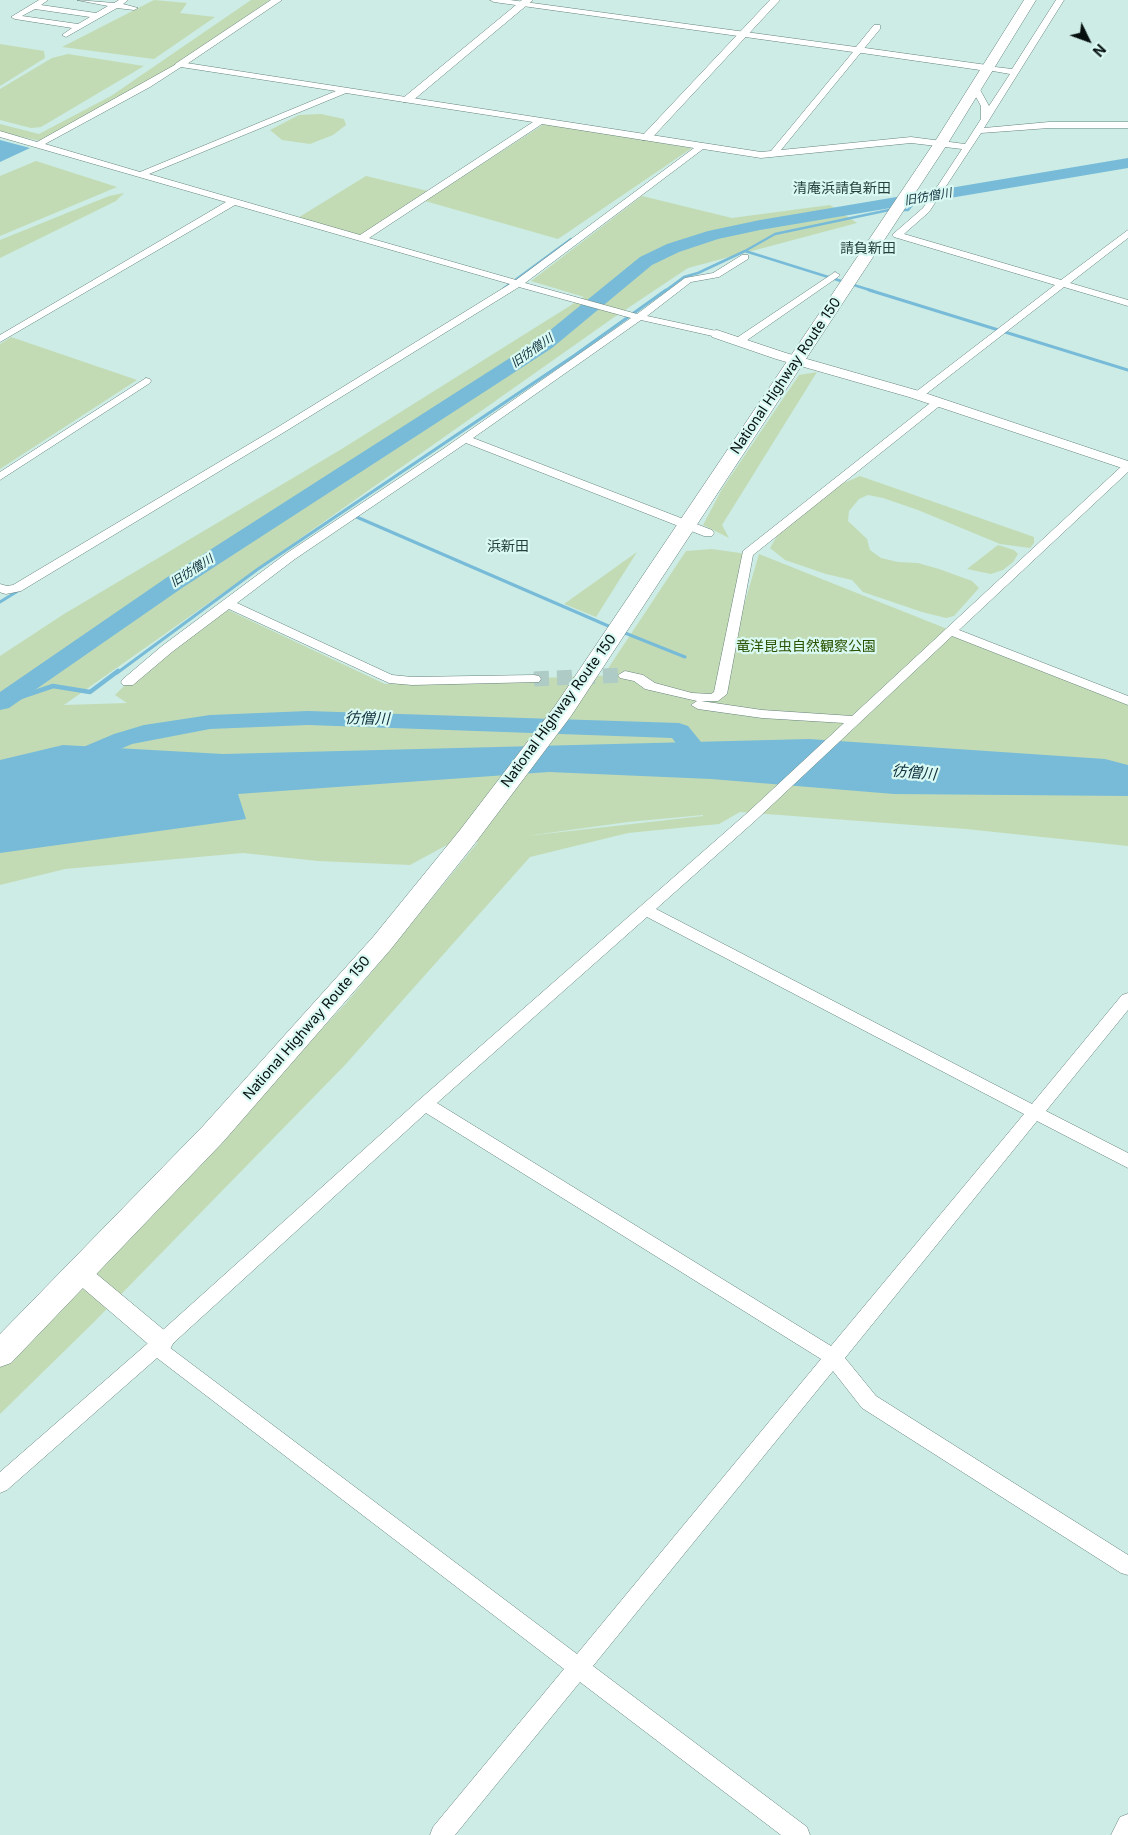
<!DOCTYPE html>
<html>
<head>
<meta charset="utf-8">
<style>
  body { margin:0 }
  #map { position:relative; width:1128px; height:1835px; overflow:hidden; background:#ccece5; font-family:Inter,sans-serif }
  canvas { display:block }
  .north { position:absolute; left:1063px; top:15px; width:50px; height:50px; -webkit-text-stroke:4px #d9f9f2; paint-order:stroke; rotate:132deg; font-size:14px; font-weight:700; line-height:20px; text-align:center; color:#06100e }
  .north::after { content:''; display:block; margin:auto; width:18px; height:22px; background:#06100e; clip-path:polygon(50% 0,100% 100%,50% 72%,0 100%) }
</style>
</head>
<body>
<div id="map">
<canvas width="1128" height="1835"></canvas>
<div class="north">N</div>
</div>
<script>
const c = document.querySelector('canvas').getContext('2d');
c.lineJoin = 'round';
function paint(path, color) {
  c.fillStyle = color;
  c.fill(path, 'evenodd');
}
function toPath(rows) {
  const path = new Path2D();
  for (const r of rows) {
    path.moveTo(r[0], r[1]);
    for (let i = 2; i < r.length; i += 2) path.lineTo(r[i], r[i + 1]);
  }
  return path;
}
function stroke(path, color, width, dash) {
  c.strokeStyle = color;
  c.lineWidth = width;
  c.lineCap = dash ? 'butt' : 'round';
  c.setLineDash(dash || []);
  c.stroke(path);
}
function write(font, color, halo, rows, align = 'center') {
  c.font = font + ' Inter,"Noto Sans JP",sans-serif';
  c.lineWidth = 4.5;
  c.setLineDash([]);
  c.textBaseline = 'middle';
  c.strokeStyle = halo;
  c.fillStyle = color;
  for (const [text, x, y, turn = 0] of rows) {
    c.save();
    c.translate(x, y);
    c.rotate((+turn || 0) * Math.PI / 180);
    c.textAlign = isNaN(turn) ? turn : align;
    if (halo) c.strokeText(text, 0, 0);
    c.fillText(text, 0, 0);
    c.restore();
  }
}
paint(toPath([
  [154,0,187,3,180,13,215,17,154,59,62,47],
  [251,0,270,0,170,71,40,141,0,132,0,124,39,134,111,96],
  [0,44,44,51,45,58,0,86],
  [68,54,144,66,41,127,31,128,0,120,0,89,52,58],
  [321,114,344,119,346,125,333,135,310,144,282,140,270,130,299,115],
  [544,124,692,148,558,239,425,201],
  [36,161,117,187,0,236,0,176],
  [366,176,432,192,361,239,296,219],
  [124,193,116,201,0,258,0,240,109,196],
  [642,196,732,218,830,205,857,223,688,268,613,318,64,705,127,703,115,695,128,682,226,609,385,684,619,675,607,670,686,551,712,549,747,554,717,697,759,554,1128,701,1128,846,966,829,740,812,719,824,628,833,530,857,345,1065,93,1323,0,1414,0,1365,153,1210,347,1002,478,842,445,846,410,865,318,861,243,853,65,869,0,885,0,656,64,614,340,450,584,297,531,281],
  [703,815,703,816,526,836,628,822],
  [11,337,137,380,0,469,0,344],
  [817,372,722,525,729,538,703,525,722,489,799,375],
  [860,476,1034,537,1034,543,1030,548,1000,544,918,510,883,498,868,495,859,499,849,511,848,521,867,539,870,550,881,558,898,562,918,563,939,569,972,581,979,588,954,616,946,618,922,612,863,592,852,580,826,574,785,560,770,548,780,531,823,492],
  [998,545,1014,550,1018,554,1013,562,1003,570,991,574,967,569],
  [637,552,596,617,564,604]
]), '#c3dbb4');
paint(toPath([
  [0,140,30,148,0,162],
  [809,739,1105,759,1128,765,1128,796,894,794,711,779,549,772,238,794,246,819,0,853,0,760,63,745,223,754]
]), '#77bbd9');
stroke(toPath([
  [745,251,873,291],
  [503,289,571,239],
  [665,291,684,277,698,273,745,251,775,234,889,210,908,210,918,198]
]), '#77bbd9', 2.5);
stroke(toPath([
  [869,290,1128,370],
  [352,515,613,628],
  [0,602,21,589],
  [620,631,685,657],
  [117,673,258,569,575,355,666,290]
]), '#77bbd9', 3);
stroke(toPath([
  [0,704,53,686,90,692,118,671]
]), '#77bbd9', 4.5);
paint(toPath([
  [1128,158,1128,168,760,230,718,239,679,252,652,265,552,348,182,588,9,708,0,710,0,692,166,578,538,340,640,257,667,244,708,231,760,220,1128,158],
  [308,711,679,723,688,726,714,758,710,764,701,766,692,764,672,738,308,725,210,729,132,744,71,770,62,768,58,762,62,756,114,734,144,725,210,715,308,711]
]), '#77bbd9');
stroke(toPath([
  [534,679,625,675]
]), '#aecbc5', 15, [15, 8]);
const minor = toPath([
  [39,0,48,0,41,5,96,13,108,6,77,0,114,3,119,0,128,0,123,4,138,8,134,10,117,8,66,37,62,35,72,28,15,19,11,17,39,0],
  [35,9,90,17,78,24,22,16,35,9],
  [490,0,510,0,856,47,874,25,880,25,880,29,781,150,911,137,965,144,981,119,981,106,971,88,978,86,989,106,1010,74,987,70,983,68,987,66,1012,69,1056,0,1064,0,984,128,1049,122,1128,122,1128,128,1049,128,981,133,929,212,904,234,1061,280,1128,230,1128,238,1070,283,1128,300,1128,306,1064,287,921,398,913,398,912,396,913,394,1055,285,894,237,892,235,923,208,962,149,911,143,761,158,703,149,525,283,637,314,685,278,713,273,742,255,748,255,748,259,719,277,691,282,647,316,721,332,721,336,717,337,641,320,473,438,712,530,714,533,712,536,704,536,466,443,295,559,237,603,392,675,412,677,534,675,539,676,541,679,539,682,412,685,389,683,229,609,172,652,133,685,123,685,121,682,123,679,162,646,287,553,443,449,631,318,519,287,286,431,21,591,6,594,2,593,0,592,0,584,7,586,13,585,278,427,510,284,235,205,0,342,0,335,226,202,0,137,0,131,37,142,180,62,761,152,771,151,853,52,494,2,490,0],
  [181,67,336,91,140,172,45,144,150,87,181,67],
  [346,93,533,122,360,235,149,174,346,93],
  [542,124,694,148,516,280,369,238,542,124],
  [835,272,840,275,838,277,743,343,735,343,734,341,735,339,835,272],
  [146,378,150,379,151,381,150,383,0,480,0,472,146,378],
  [938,399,942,400,943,402,942,404,753,555,727,694,718,701,701,701,762,710,852,716,1124,464,1128,463,1128,472,959,630,1128,696,1128,705,952,636,756,820,656,909,1032,1104,1122,995,1128,993,1128,1010,1046,1111,1128,1153,1128,1168,1037,1121,845,1358,876,1396,1128,1555,1128,1575,1121,1573,862,1408,833,1371,593,1666,807,1827,810,1835,781,1835,580,1682,455,1835,430,1835,433,1827,564,1669,157,1358,7,1490,0,1493,0,1472,155,1337,419,1100,746,814,844,723,762,718,698,709,691,705,697,701,645,689,634,681,620,678,618,675,625,671,643,675,655,683,692,693,711,694,714,692,743,551,934,400,938,399],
  [647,917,1024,1114,831,1346,437,1103,647,917],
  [426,1113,821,1359,577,1654,169,1347,426,1113],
  [1128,1814,1128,1835,1111,1835,1120,1817,1128,1814]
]);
const tertiary = toPath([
  [271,0,282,0,184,66,176,66,175,64,271,0],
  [522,0,533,0,411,102,403,102,402,100,403,98,522,0],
  [770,0,780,0,650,140,642,140,641,138,642,136,770,0],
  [858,47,987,65,992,68,987,71,855,52,853,50,858,47],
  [717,330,786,353,919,391,1128,461,1128,470,909,397,776,359,712,337,711,334,712,331,717,330],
  [79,1263,87,1266,170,1335,174,1342,170,1349,162,1352,154,1349,71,1278,68,1272,71,1266,79,1263]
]);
const trunk = toPath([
  [1024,0,1036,0,948,143,571,716,476,842,391,949,223,1142,11,1363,0,1367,0,1334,203,1126,373,937,460,830,555,706,934,143,1024,0]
]);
stroke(minor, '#66837d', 1);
stroke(tertiary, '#66837d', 1);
stroke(trunk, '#66837d', 1);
paint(minor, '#fff');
paint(tertiary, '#fff');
paint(trunk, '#fff');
write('italic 12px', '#0e2f3c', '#d9f9f2', [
  ["旧彷僧川",928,197,-10],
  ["旧彷僧川",532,351,-35],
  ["旧彷僧川",192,571,-33]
]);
write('14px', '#26413b', '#d9f9f2', [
  ["清庵浜請負新田",842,189],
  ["請負新田",868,249],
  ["浜新田",508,547]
]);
write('14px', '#06100e', '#d9f9f2', [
  ["National Highway Route 150",786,376,-56],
  ["National Highway Route 150",559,711,-54],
  ["National Highway Route 150",307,1028,-49]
]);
write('14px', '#2b5201', '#d9f9f2', [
  ["竜洋昆虫自然観察公園",806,647]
]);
write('italic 15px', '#0e2f3c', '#d9f9f2', [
  ["彷僧川",367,719,1],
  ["彷僧川",914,773,5]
]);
</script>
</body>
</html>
